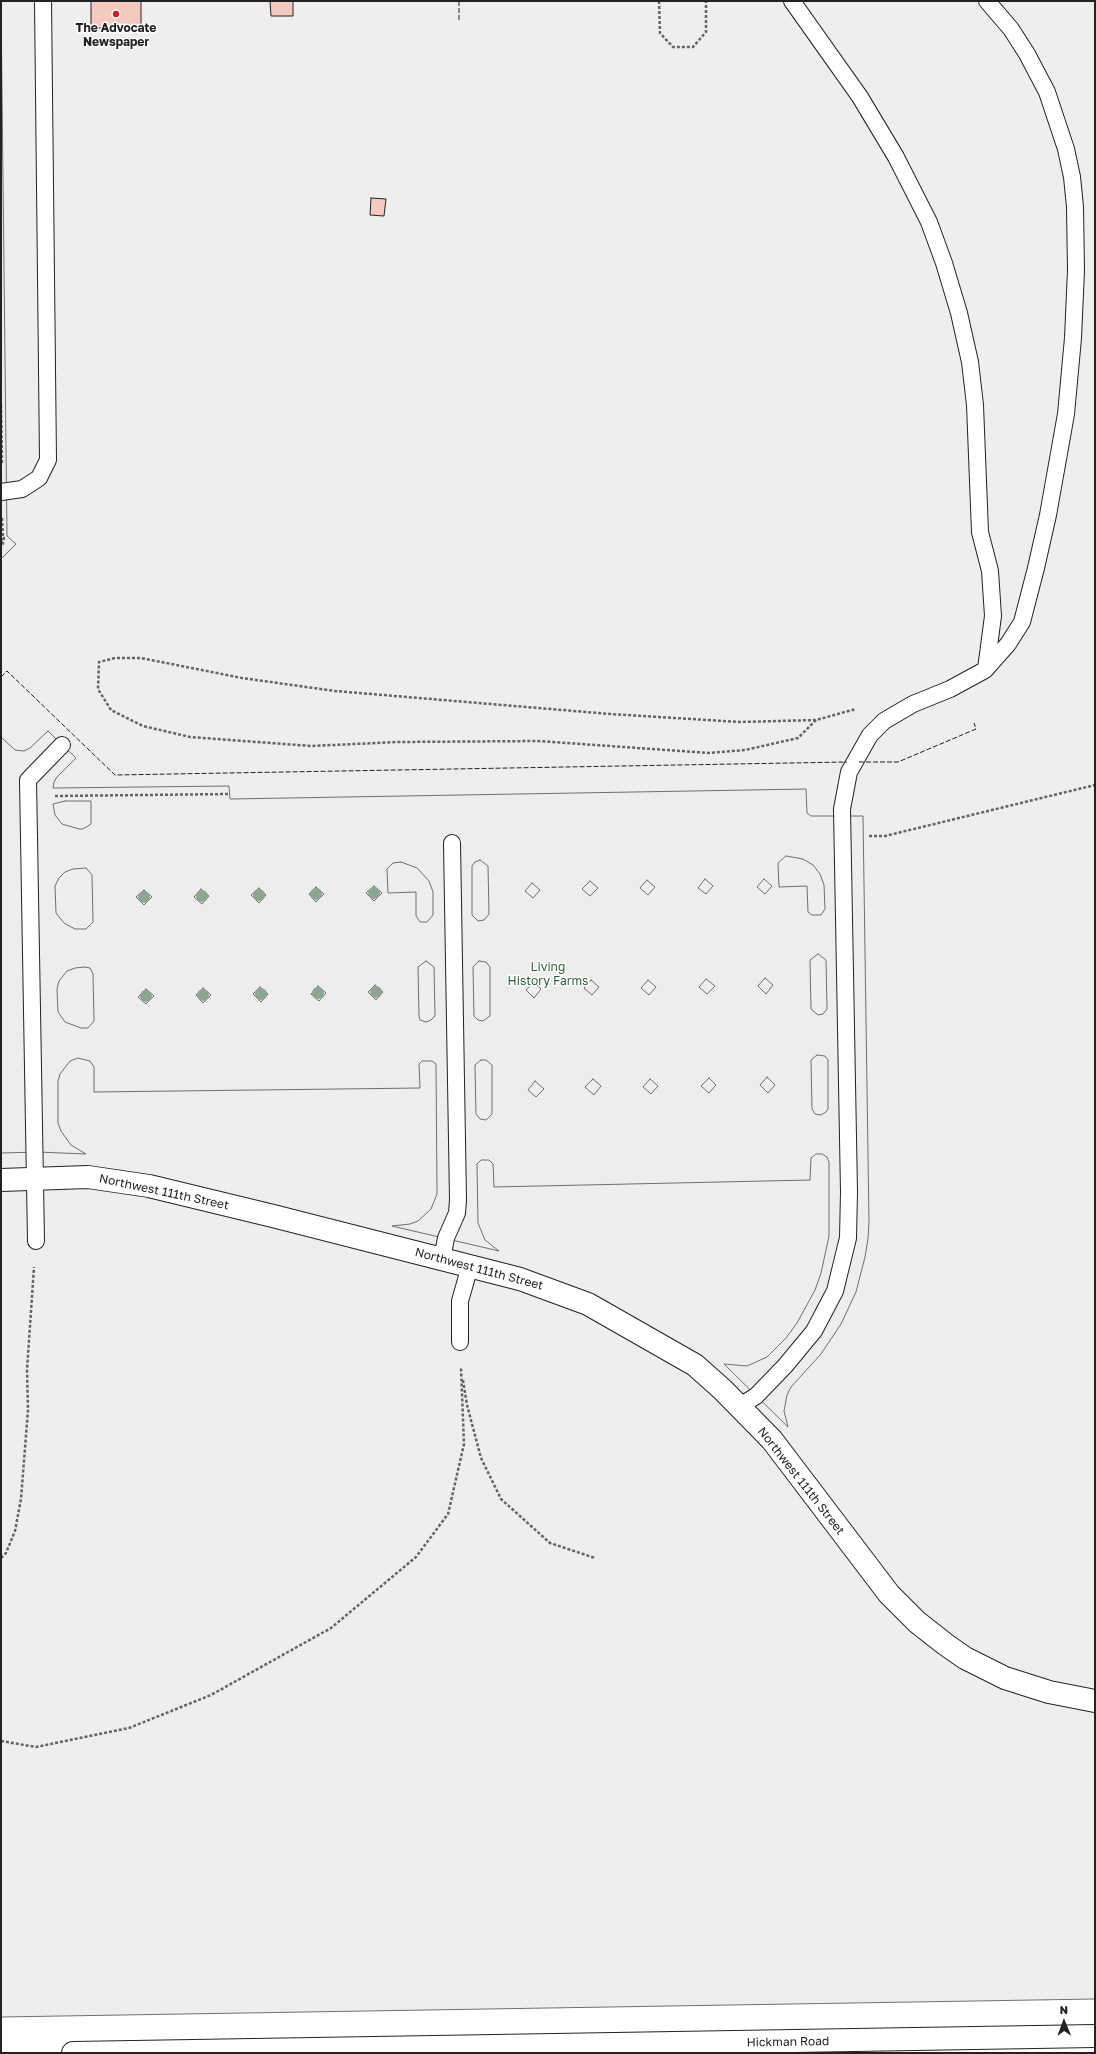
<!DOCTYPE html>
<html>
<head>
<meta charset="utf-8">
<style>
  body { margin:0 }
  #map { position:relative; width:1096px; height:2054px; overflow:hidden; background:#fff; font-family:"Golos Text",sans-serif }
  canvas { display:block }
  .frame { position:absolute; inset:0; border:2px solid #222; pointer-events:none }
  .north { position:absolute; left:1044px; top:2002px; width:40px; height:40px; -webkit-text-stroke:3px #fff; paint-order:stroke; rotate:359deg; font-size:11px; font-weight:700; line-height:16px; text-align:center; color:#222 }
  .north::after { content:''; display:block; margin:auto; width:14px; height:18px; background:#222; clip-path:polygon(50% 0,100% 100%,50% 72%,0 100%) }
</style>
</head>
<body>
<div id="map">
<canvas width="1096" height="2054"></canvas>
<div class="frame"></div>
<div class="north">N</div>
</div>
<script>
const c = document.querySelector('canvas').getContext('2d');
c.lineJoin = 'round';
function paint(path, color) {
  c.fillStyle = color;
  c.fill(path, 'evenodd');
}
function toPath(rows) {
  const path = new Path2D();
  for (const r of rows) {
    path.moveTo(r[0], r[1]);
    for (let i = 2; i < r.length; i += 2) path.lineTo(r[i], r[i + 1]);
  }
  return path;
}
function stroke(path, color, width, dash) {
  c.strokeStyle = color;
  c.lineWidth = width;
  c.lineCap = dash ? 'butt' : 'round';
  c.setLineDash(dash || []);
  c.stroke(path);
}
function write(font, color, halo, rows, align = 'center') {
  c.font = font + ' "Golos Text",sans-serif';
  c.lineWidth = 3;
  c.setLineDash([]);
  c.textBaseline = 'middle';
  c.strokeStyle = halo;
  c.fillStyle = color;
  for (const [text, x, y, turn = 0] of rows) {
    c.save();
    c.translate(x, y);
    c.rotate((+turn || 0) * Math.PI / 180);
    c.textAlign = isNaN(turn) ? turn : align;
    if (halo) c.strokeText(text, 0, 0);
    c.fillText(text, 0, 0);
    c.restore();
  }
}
const green = toPath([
  [1,1,1095,1,1095,1999,1,2017,1,1]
]);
paint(green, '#eee');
stroke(green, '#6f6f6f', 1);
const parking = toPath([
  [1,1,7,536,16,544,1,559,1,542,3,539,1,540,1,1],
  [48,731,76,758,57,777,54,782,53,788,229,786,230,799,806,789,807,813,811,816,863,816,869,1222,868,1239,865,1257,856,1292,841,1324,821,1354,791,1387,787,1395,784,1411,788,1427,724,1364,747,1366,767,1357,786,1338,797,1323,815,1290,821,1273,829,1236,829,1162,827,1157,822,1154,816,1154,811,1158,810,1180,494,1187,493,1164,489,1160,481,1160,477,1164,478,1223,485,1240,499,1251,392,1226,410,1224,418,1221,431,1209,437,1194,436,1064,432,1061,422,1061,419,1064,420,1088,94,1092,94,1067,90,1061,78,1058,70,1061,60,1074,58,1081,58,1123,61,1131,71,1145,86,1154,38,1152,1,1153,1,737,15,750,24,751,30,748,48,731],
  [65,801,91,801,91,824,83,829,79,829,62,824,55,815,53,804,65,801],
  [786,856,803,859,813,865,820,874,824,885,825,909,821,915,812,915,808,912,807,886,779,887,778,863,786,856],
  [480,860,488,866,489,914,484,920,478,921,472,915,472,866,475,862,480,860],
  [401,862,417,868,429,881,433,892,433,915,427,922,420,922,416,916,416,892,388,893,387,869,393,863,401,862],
  [86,868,92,875,93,922,86,929,75,929,64,923,56,913,55,886,59,878,65,872,73,869,86,868],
  [705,879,713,886,706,894,698,888,705,879],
  [764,879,772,886,765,894,757,887,764,879],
  [647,880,655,887,648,895,640,888,647,880],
  [590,881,598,888,590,896,582,889,590,881],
  [532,883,540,890,533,898,525,891,532,883],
  [374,886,382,893,374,901,366,893,374,886],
  [316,887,324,894,316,902,309,894,316,887],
  [259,888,266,895,259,903,251,895,259,888],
  [201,889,209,896,202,904,194,897,201,889],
  [144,890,152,897,144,905,136,897,144,890],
  [818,954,826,960,827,1009,823,1014,818,1015,811,1009,810,960,818,954],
  [426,961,434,967,435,1016,431,1020,426,1022,420,1020,419,1016,418,967,426,961],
  [479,961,486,962,490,967,490,1016,483,1021,478,1020,474,1016,473,967,479,961],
  [85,967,90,968,93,974,94,1021,88,1028,81,1028,65,1022,58,1012,57,989,59,981,67,971,75,968,85,967],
  [765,978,773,985,766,994,758,986,765,978],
  [706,979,715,986,707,994,699,987,706,979],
  [591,980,599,987,592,995,584,988,591,980],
  [648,980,656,987,649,995,641,988,648,980],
  [534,982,541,989,534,998,526,990,534,982],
  [375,985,383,992,376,1000,368,992,375,985],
  [318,986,326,993,319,1001,311,994,318,986],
  [260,987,268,994,261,1002,253,994,260,987],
  [203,988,211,995,203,1003,196,995,203,988],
  [146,989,154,996,146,1004,138,997,146,989],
  [817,1055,825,1056,828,1060,828,1109,826,1112,821,1115,815,1114,812,1109,811,1060,817,1055],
  [481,1060,486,1060,492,1065,492,1114,486,1120,480,1119,476,1114,475,1065,481,1060],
  [767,1077,775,1085,768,1093,760,1085,767,1077],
  [709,1078,716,1085,709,1093,701,1086,709,1078],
  [593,1079,601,1086,594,1095,585,1087,593,1079],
  [650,1079,658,1086,651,1094,643,1087,650,1079],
  [535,1081,544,1089,536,1097,528,1090,535,1081]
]);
paint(parking, '#ededed');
stroke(parking, '#6f6f6f', 1);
const building = toPath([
  [91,1,141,1,141,28,91,28,91,1],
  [270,1,293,1,293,16,271,16,270,1],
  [371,198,386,199,384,216,370,215,371,198]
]);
paint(building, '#f3c9c0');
stroke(building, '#222', 1);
const lane = toPath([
  [792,1,860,97,896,157,929,222,944,263,959,313,970,362,975,405,980,532,990,571,993,616,986,669],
  [1,492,22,489,39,478,48,460,43,1],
  [36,1241,28,780,62,745],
  [442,1259,446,1238,457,1213,458,1200,452,843],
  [460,1342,460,1301,470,1266],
  [740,1406,756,1396,785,1366,814,1331,835,1291,848,1238,849,1192,842,809,849,772,870,735,884,721,913,704,950,689,985,670,1008,644,1022,622,1036,568,1048,515,1066,414,1073,338,1076,270,1075,207,1072,177,1066,149,1047,92,1027,54,1011,29,987,1]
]);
const street = toPath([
  [1,1180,88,1177,149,1186,273,1216,520,1279,588,1304,695,1365,723,1390,772,1440,889,1594,917,1622,945,1644,965,1658,1005,1678,1049,1692,1095,1701]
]);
const primary = toPath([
  [73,2053,1095,2036]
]);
stroke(lane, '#222', 18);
stroke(street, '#222', 24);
stroke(primary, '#222', 24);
stroke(toPath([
  [659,1,660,33,673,47,693,47,706,32,706,1],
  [1,405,2,465],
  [2,518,3,538,4,538,2,547],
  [816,720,798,738,745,750,709,753,538,741,398,742,311,746,190,737,143,726,111,710,98,689,99,662,115,658,141,658,242,678,335,691,610,714,740,722,816,720,856,709],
  [55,796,230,794],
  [869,836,885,836,1095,785],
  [463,1380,467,1405,481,1458,501,1499,550,1543,595,1558],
  [1,1558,6,1553,15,1531,21,1499,28,1410,27,1370,34,1267],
  [1,1741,36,1747,129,1728,211,1695,331,1628,416,1557,448,1514,464,1444,461,1368]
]), '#646464', 2.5, [3, 2]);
stroke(lane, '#fff', 16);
stroke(street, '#fff', 22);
stroke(primary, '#fff', 22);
stroke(toPath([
  [459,1,459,21],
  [1,677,7,671,115,775,847,762],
  [859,762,898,762,976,729,974,723]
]), '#222', 1, [5, 2]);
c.fillStyle = '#8da692';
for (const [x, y] of [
  [374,893],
  [316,894],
  [259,895],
  [202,896],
  [144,897],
  [376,992],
  [318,993],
  [261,994],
  [203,995],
  [146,996]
]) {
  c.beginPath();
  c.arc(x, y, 6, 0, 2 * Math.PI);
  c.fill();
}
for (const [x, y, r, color] of [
  [116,14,4,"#c62828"]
]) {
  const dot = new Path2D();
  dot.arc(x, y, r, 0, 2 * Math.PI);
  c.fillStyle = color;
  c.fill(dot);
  stroke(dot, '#fff', 1.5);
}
write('bold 12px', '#222', '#fff', [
  ["The Advocate",116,28],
  ["Newspaper",116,42]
]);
write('12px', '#2f5e38', '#fff', [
  ["Living",548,967],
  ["History Farms",548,981]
]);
write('12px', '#222', '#fff', [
  ["Northwest 111th Street",164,1192,12],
  ["Northwest 111th Street",479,1269,15],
  ["Northwest 111th Street",801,1481,52],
  ["Hickman Road",788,2042,-1]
]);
</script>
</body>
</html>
